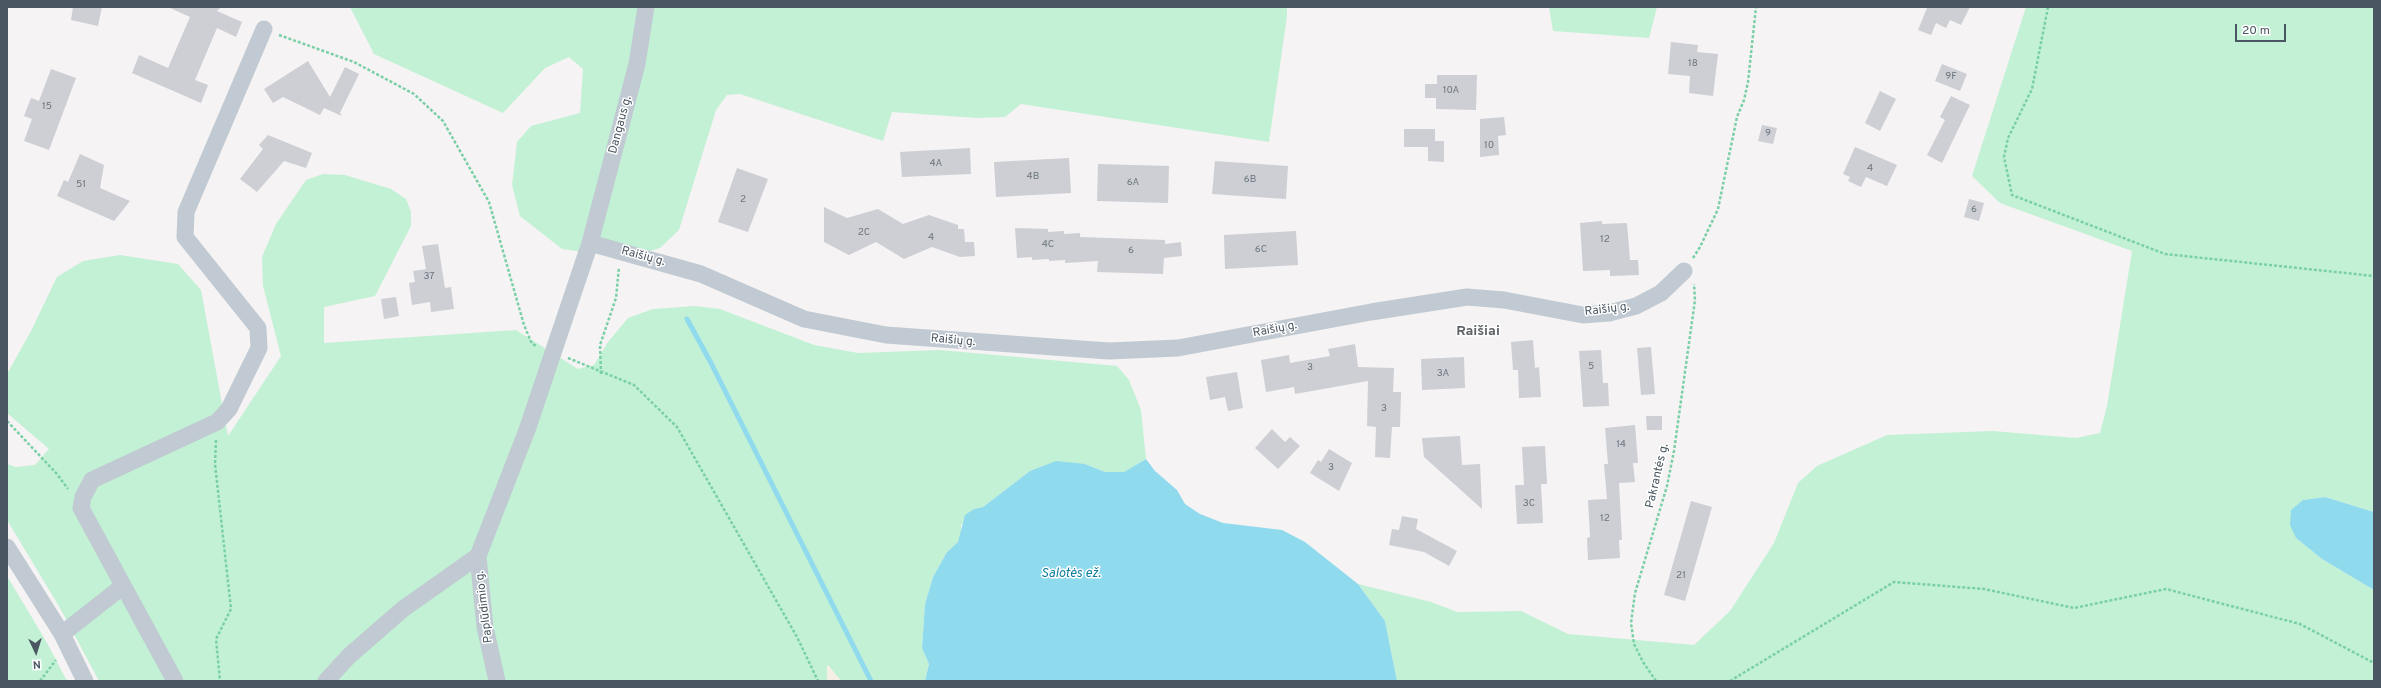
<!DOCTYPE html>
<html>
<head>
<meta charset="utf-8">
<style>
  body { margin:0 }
  #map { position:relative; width:2381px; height:688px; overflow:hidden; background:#f5f3f3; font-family:Overpass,sans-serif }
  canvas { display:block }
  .frame { position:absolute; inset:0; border:8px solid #4a5661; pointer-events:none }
  .north { position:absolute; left:16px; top:632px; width:40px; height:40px; -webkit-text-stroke:3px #fff; paint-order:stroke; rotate:176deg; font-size:11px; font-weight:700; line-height:16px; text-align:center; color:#4a5661 }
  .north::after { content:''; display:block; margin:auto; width:14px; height:18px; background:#4a5661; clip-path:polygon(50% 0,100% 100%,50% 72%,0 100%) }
  .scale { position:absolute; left:2235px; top:24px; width:51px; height:18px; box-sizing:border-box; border:2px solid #4a5661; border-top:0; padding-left:5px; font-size:12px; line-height:14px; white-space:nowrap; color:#4a5661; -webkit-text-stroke:3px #fff; paint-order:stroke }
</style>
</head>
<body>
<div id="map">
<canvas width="2381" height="688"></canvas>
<div class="frame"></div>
<div class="north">N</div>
<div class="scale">20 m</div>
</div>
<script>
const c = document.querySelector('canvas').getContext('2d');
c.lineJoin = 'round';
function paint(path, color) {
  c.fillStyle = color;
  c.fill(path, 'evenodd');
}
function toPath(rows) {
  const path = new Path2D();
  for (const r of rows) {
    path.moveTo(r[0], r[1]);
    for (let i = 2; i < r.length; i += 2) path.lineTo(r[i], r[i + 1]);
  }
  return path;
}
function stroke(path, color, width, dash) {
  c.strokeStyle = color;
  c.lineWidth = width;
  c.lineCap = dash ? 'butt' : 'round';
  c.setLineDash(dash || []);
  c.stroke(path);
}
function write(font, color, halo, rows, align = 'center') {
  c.font = font + ' Overpass,sans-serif';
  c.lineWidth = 3;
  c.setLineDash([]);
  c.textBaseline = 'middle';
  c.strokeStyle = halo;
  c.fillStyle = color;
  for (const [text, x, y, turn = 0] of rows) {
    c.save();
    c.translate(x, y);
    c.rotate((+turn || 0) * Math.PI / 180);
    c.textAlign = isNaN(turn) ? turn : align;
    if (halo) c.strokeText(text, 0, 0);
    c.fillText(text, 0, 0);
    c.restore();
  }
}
paint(toPath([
  [350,7,1287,7,1287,16,1269,142,1021,104,1005,117,977,118,892,112,883,141,740,94,727,95,716,110,679,230,660,248,626,258,562,249,520,216,512,185,517,142,531,126,580,113,583,69,569,57,545,68,503,113,374,54],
  [1549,7,1657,7,1649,38,1553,31],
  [2026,7,2374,7,2374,512,2325,497,2304,500,2291,510,2296,538,2322,559,2374,590,2374,681,1397,681,1385,621,1358,584,1431,602,1457,612,1521,611,1568,634,1694,645,1730,611,1774,543,1798,483,1817,466,1887,435,1993,431,2076,438,2100,433,2107,406,2132,251,2000,203,1972,176],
  [323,174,345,175,391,189,406,199,411,212,411,226,375,296,324,307,324,343,516,330,578,369,594,365,608,342,628,318,653,309,695,306,720,309,814,345,858,353,940,350,1117,366,1129,380,1141,410,1146,459,1124,472,1105,472,1085,464,1030,471,983,507,974,509,961,525,961,534,958,542,947,552,933,577,925,604,922,648,929,664,925,681,841,681,828,665,827,681,99,681,60,608,7,520,7,464,16,467,35,465,49,449,7,413,7,374,31,331,57,277,83,261,120,255,178,264,201,290,228,436,281,356,263,286,262,257,276,224,306,180],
  [7,576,46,641,67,681,7,681]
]), '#c3f1d5');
paint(toPath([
  [827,665,841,681,827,681]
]), '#f5f0e5');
paint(toPath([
  [1146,459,1155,471,1177,490,1185,504,1200,514,1223,523,1282,530,1305,542,1358,584,1385,621,1397,681,925,681,929,664,922,648,925,604,933,577,947,552,958,542,965,515,974,509,983,507,1030,471,1056,461,1085,464,1105,472,1124,472],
  [2325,497,2374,512,2374,590,2322,559,2296,538,2290,525,2291,510,2303,500]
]), '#90daee');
stroke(toPath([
  [687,319,711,363,871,681]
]), '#90daee', 5);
paint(toPath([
  [73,7,102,7,98,26,71,20],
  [168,7,221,7,217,11,242,22,236,37,217,28,195,80,208,85,201,103,132,73,139,55,168,68,190,17],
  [1925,7,1970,7,1961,25,1950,20,1946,28,1936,23,1931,35,1918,30,1927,8],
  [1671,42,1698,45,1697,52,1718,54,1713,96,1689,93,1690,76,1668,74],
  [308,61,330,97,345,67,359,74,340,113,342,116,324,108,320,115,283,97,273,103,264,89],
  [1942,64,1967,74,1960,91,1935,81],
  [51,69,76,78,49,150,24,141,32,119,24,116,31,98,39,101],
  [1437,75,1477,75,1476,110,1436,109,1436,98,1425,98,1425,84,1437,84],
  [1880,91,1896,99,1880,131,1865,123],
  [1951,96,1970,105,1942,163,1927,155,1945,120,1940,117],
  [1504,117,1506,135,1498,136,1499,155,1480,157,1480,119],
  [1762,125,1777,128,1773,144,1758,141],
  [1404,129,1435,129,1435,141,1444,141,1444,162,1428,161,1428,147,1404,147],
  [268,135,312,153,306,168,284,161,257,192,240,179,263,149,259,145],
  [1855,147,1897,165,1887,186,1866,177,1861,187,1848,181,1850,177,1843,174],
  [970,148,971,174,902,177,900,152],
  [80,154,104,165,100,188,130,201,114,221,57,196,64,180,68,182],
  [1069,158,1071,193,996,197,994,162],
  [1215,161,1288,166,1286,199,1212,194],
  [1098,164,1169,166,1168,203,1097,201],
  [737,168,768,179,748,232,718,222],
  [1969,199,1984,203,1979,221,1964,217],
  [824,207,847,218,878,209,903,224,929,215,958,225,958,229,964,229,965,242,974,242,975,256,960,257,932,247,904,259,876,242,849,255,824,242],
  [1602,221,1602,224,1627,223,1630,260,1638,260,1639,275,1610,276,1610,270,1583,271,1580,223],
  [1015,228,1048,229,1048,232,1064,231,1064,234,1080,233,1080,237,1165,240,1165,244,1181,242,1182,256,1164,258,1163,274,1097,272,1098,261,1065,263,1065,260,1049,261,1049,259,1032,260,1032,257,1017,258],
  [1296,231,1298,265,1225,269,1224,235],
  [438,244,445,288,451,287,454,309,431,312,430,302,412,305,409,283,415,282,413,271,426,269,422,246],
  [396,297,399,316,384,319,381,299],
  [1533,340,1535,368,1539,367,1541,397,1519,398,1518,370,1513,370,1511,342],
  [1355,344,1358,367,1394,368,1393,392,1401,392,1400,427,1392,427,1390,458,1375,457,1376,427,1367,426,1368,381,1295,394,1294,387,1266,392,1261,360,1289,355,1290,363,1330,356,1328,349],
  [1651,347,1655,394,1641,395,1637,348],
  [1601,350,1603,383,1608,383,1609,406,1583,407,1579,351],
  [1464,357,1465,388,1422,390,1421,359],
  [1237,372,1243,408,1228,411,1225,397,1210,400,1206,377],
  [1646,416,1662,416,1662,430,1647,430],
  [1635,425,1638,463,1633,463,1635,482,1619,483,1622,540,1619,540,1620,558,1588,560,1587,538,1590,537,1588,500,1607,499,1604,464,1608,464,1605,428],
  [1272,429,1285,442,1290,437,1300,446,1278,469,1255,448],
  [1460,436,1462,465,1480,464,1482,509,1424,457,1422,438],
  [1545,446,1547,484,1541,484,1543,523,1517,524,1515,485,1524,485,1522,447],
  [1329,449,1352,463,1339,491,1310,473,1318,460,1321,462],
  [1691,501,1712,507,1685,601,1664,595],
  [1402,516,1418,519,1416,529,1457,551,1449,566,1424,552,1389,545,1392,529,1399,530]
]), '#cdcfd5');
stroke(toPath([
  [2048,7,2032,89,2008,138,2004,157,2012,195,2165,254,2374,276],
  [279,35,354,62,414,94,443,121,489,202,524,325,532,344,537,346],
  [1693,258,1700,247,1718,209,1737,117,1744,100,1748,82,1756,7],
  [568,358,634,385,677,427,797,637,818,681],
  [601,374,600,345,616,298,619,267],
  [7,421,57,474,68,489],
  [216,440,215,464,231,609,216,639,220,681],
  [40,681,56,660],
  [1656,681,1643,662,1634,644,1631,623,1635,593,1667,486,1674,451,1695,300,1694,284],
  [1730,681,1894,582,1984,589,2074,608,2166,589,2300,624,2374,663]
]), '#7ad0a6', 2.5, [3, 2]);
stroke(toPath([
  [590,243,701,274,804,319,886,335,1109,351,1178,348,1371,312,1467,297,1504,300,1583,315,1609,313,1636,306,1661,293,1684,271],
  [7,547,62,634,85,681],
  [478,556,485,627,497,681],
  [62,634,123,586],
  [175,681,81,508,83,497,92,480,217,422,229,409,259,348,258,328,185,237,186,212,264,29],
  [326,681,349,656,403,609,478,556,527,430,590,243,637,64,646,7]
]), '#c1cad2', 17);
write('10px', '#6b747e', null, [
  ["18",1693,64],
  ["9F",1951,77],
  ["10A",1451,91],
  ["15",47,107],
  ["9",1768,134],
  ["10",1489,146],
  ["4A",936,164],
  ["4",1870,169],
  ["4B",1033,177],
  ["6B",1250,180],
  ["6A",1133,183],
  ["51",81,185],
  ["2",743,200],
  ["6",1974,210],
  ["2C",864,233],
  ["4",931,238],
  ["12",1605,240],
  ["4C",1048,245],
  ["6C",1261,250],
  ["6",1131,251],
  ["37",429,277],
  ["5",1591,367],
  ["3",1310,368],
  ["3A",1443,374],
  ["3",1384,409],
  ["14",1621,445],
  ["3",1331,468],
  ["3C",1529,504],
  ["12",1605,519],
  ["21",1681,576]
]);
write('12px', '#4a5661', '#fff', [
  ["Dangaus g.",621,125,-75],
  ["Raišių g.",643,257,15],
  ["Raišių g.",1607,310,-7],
  ["Raišių g.",1275,330,-11],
  ["Raišių g.",953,341,5],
  ["Pakrantės g.",1658,476,-77],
  ["Paplūdimio g.",485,607,-97]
]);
write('italic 13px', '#0c7c9b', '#fff', [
  ["Salotės ež.",1071,574]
]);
write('bold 14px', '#5f6368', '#fff', [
  ["Raišiai",1478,332]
]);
</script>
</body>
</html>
